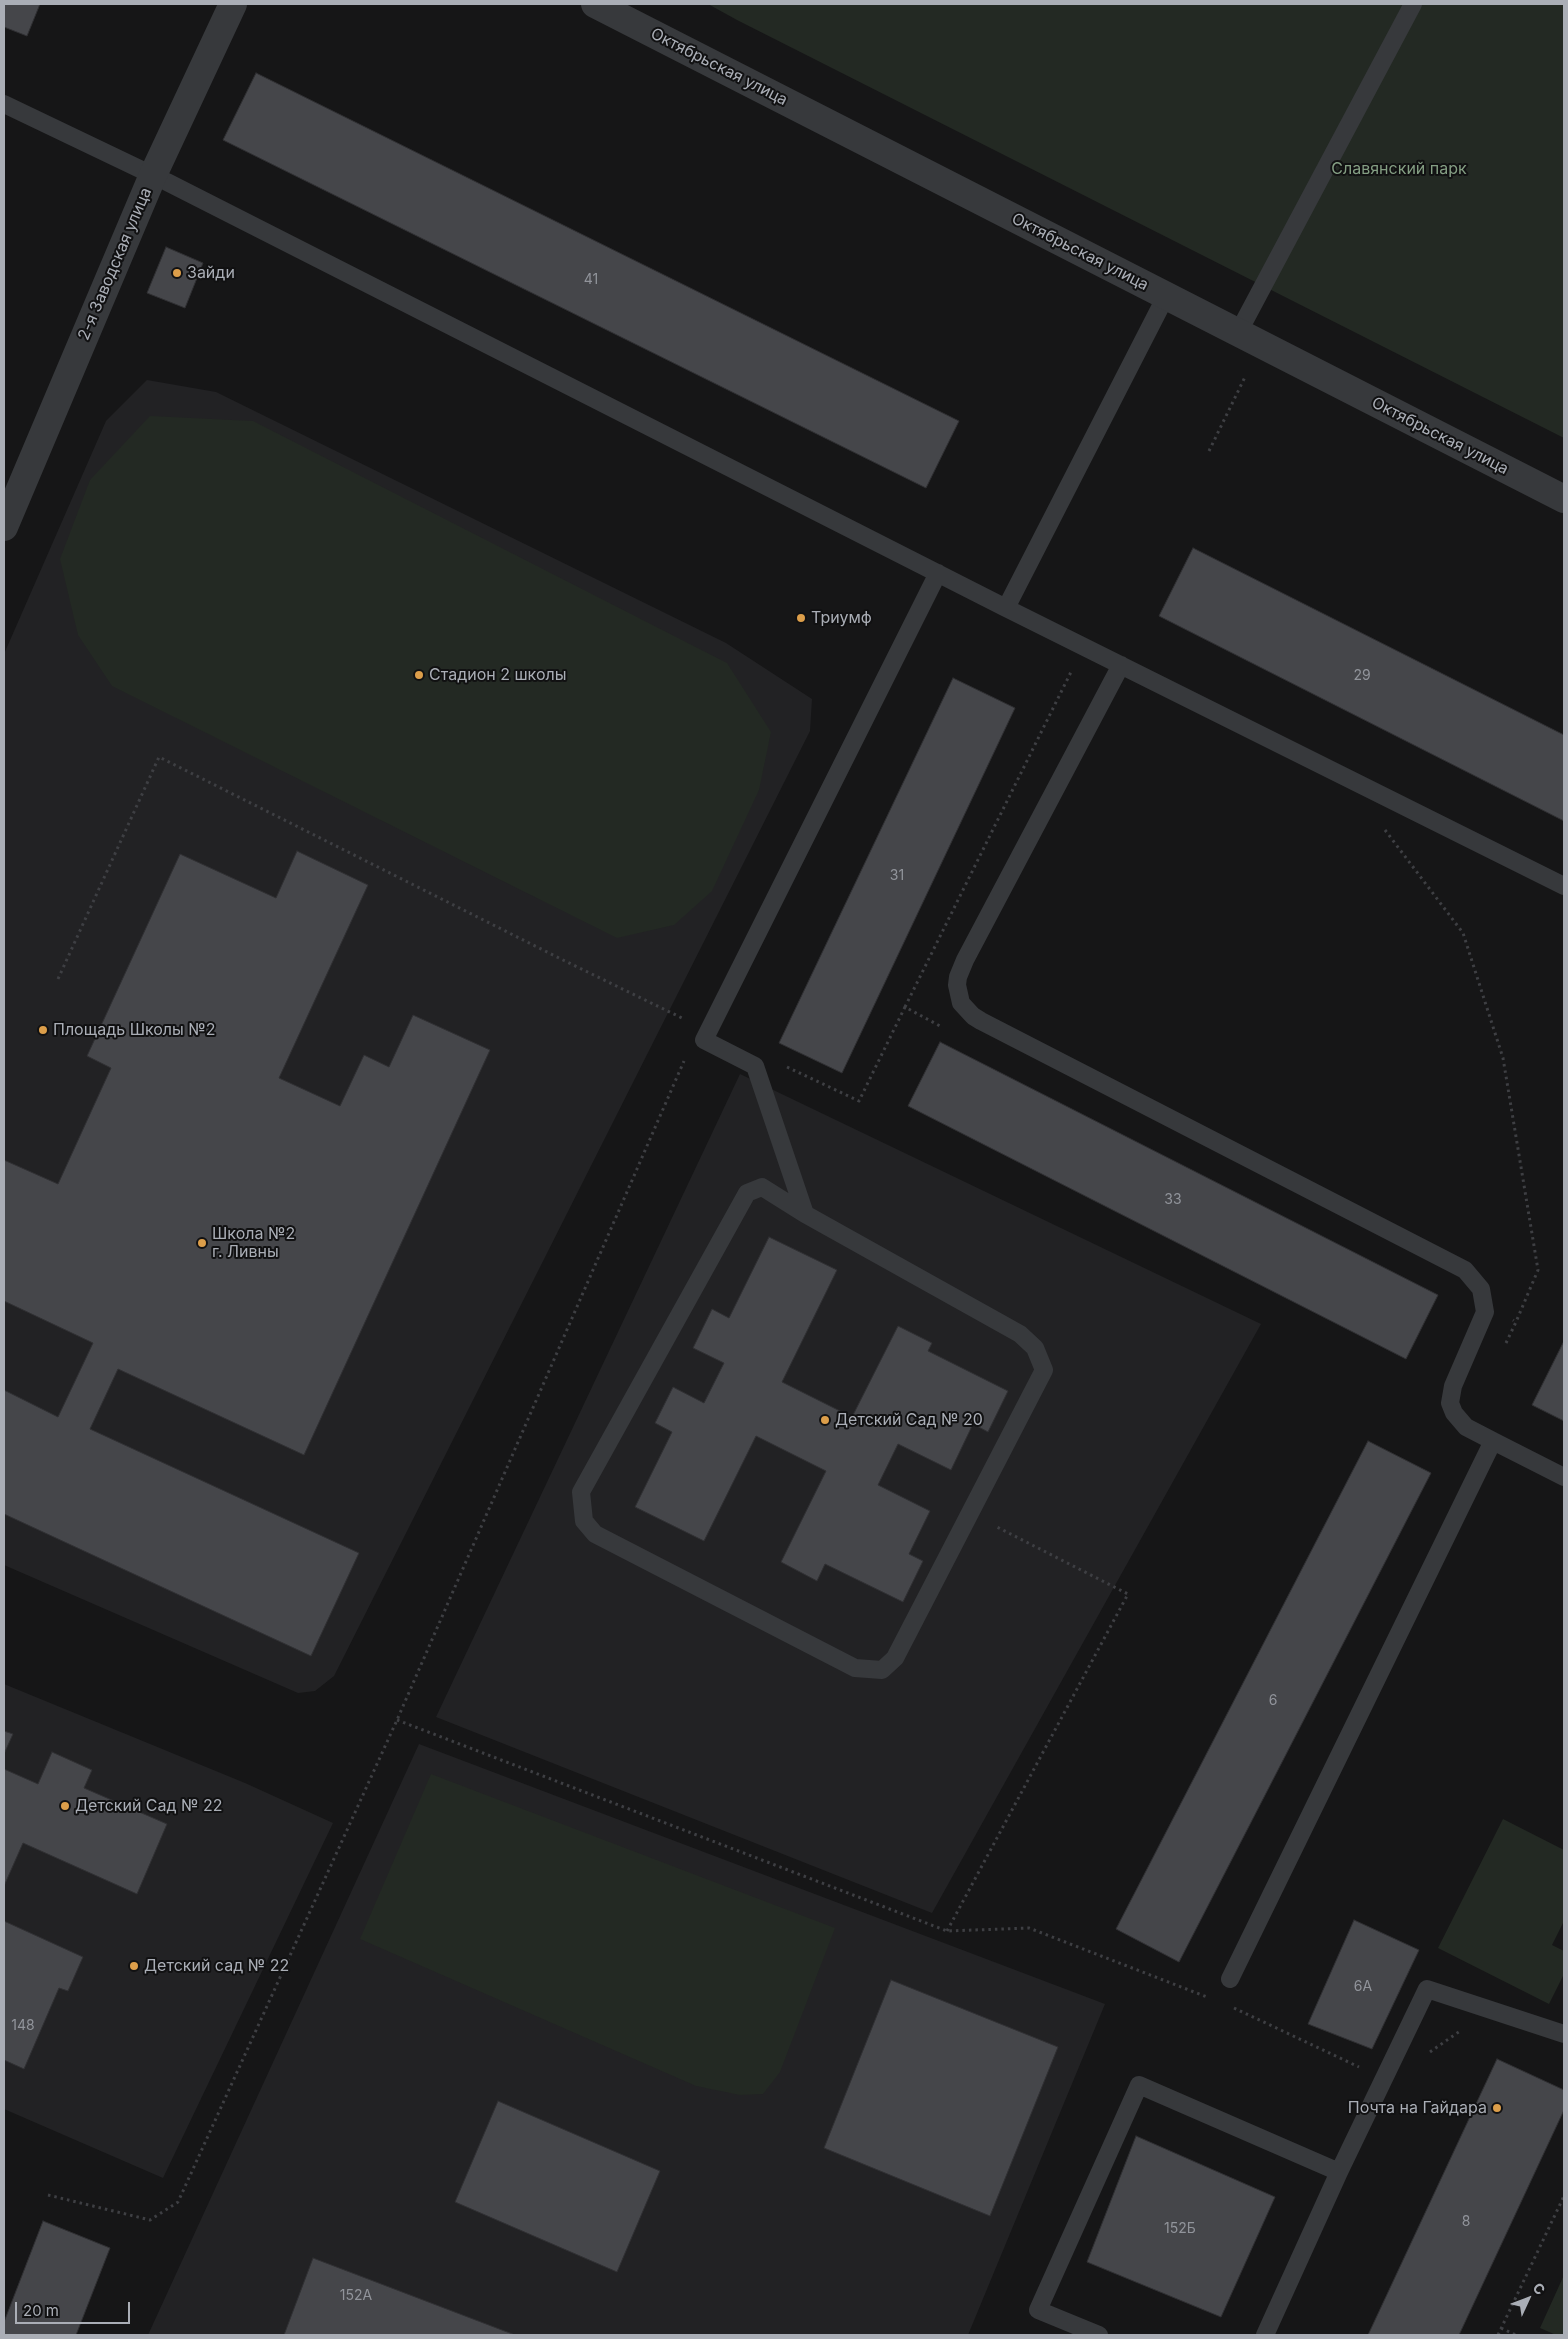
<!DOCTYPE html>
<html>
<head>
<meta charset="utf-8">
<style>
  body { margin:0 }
  #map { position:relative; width:1568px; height:2339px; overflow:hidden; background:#161617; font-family:Inter,sans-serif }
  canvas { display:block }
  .frame { position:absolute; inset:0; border:5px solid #aaaeb6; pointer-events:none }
  .north { position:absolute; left:1503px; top:2274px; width:50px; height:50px; -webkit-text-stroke:4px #111112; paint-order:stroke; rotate:47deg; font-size:14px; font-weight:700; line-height:20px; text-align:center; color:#aaaeb6 }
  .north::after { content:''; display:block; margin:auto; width:18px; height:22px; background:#aaaeb6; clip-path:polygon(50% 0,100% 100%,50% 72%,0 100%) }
  .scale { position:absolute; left:15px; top:2302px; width:115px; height:22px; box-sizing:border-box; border:2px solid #aaaeb6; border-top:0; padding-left:6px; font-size:15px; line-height:18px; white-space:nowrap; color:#aaaeb6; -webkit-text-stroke:4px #111112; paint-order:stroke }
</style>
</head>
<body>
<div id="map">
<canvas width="1568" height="2339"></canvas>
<div class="frame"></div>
<div class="north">С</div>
<div class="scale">20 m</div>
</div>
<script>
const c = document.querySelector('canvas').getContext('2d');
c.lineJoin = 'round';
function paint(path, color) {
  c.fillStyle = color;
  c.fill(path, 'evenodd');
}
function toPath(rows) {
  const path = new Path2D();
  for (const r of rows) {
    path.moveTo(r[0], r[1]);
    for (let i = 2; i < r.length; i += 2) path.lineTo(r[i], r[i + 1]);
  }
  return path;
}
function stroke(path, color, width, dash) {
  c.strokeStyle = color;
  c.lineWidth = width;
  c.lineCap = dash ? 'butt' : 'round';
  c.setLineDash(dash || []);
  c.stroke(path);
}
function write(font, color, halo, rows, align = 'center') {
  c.font = font + ' Inter,sans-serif';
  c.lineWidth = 4;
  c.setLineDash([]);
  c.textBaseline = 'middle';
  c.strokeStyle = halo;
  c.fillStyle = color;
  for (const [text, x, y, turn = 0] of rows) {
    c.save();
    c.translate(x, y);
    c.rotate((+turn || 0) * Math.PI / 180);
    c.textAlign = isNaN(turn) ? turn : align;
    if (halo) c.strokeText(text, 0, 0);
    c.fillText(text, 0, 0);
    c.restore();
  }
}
paint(toPath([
  [147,380,216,392,726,643,812,699,810,731,334,1676,315,1691,298,1693,4,1565,4,654,106,421],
  [740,1074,1261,1324,932,1913,436,1717],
  [4,1684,245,1783,333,1823,163,2178,4,2109],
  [419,1744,1105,2004,968,2335,148,2335]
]), '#222224');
paint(toPath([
  [708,4,1564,4,1564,438,737,20],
  [150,416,253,421,727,663,771,732,759,790,712,891,674,925,617,938,112,686,78,635,60,559,90,480],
  [431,1774,835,1928,780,2072,763,2094,740,2095,696,2086,360,1939],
  [1503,1819,1564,1850,1564,1921,1552,1945,1564,1951,1564,1974,1549,2004,1438,1948],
  [1564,2275,1564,2335,1556,2335,1540,2328]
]), '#232923');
const building = toPath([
  [4,4,40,4,27,36,4,27,4,4],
  [256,73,959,421,926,488,223,140,256,73],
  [166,247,203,263,185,308,147,293,166,247],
  [1193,548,1564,735,1564,821,1159,616,1193,548],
  [953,678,1015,708,842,1073,779,1043,953,678],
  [297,851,368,885,279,1078,340,1106,364,1055,389,1067,413,1015,490,1050,304,1455,118,1369,90,1429,359,1553,311,1656,4,1514,4,1390,58,1417,93,1343,4,1301,4,1160,58,1184,111,1068,87,1056,180,854,276,898,297,851],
  [940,1042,1438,1295,1406,1359,908,1106,940,1042],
  [769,1237,837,1270,782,1382,852,1417,898,1326,932,1343,928,1351,1008,1391,988,1432,973,1424,951,1470,898,1444,878,1485,930,1511,909,1554,923,1561,903,1602,825,1564,817,1581,781,1562,826,1471,756,1436,704,1541,635,1507,672,1432,655,1423,673,1387,704,1403,724,1363,693,1348,712,1309,729,1318,769,1237],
  [1564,1341,1564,1421,1532,1405,1564,1341],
  [1368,1441,1431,1473,1179,1962,1116,1929,1368,1441],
  [4,1731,13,1734,4,1754,4,1731],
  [52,1752,92,1770,84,1788,167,1824,137,1894,23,1843,4,1886,4,1769,38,1784,52,1752],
  [1354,1920,1419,1950,1372,2049,1308,2024,1354,1920],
  [4,1921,83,1957,68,1991,59,1988,24,2069,4,2060,4,1921],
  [891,1980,1058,2047,990,2216,824,2148,891,1980],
  [1497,2059,1564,2090,1564,2110,1459,2335,1368,2335,1497,2059],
  [498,2101,660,2171,617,2272,455,2202,498,2101],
  [1136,2136,1275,2197,1221,2317,1087,2262,1136,2136],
  [43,2221,110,2248,76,2335,4,2335,4,2322,43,2221],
  [313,2258,515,2335,284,2335,313,2258]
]);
paint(building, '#45464a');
stroke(building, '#303033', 1);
stroke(toPath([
  [1209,451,1245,377],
  [1385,830,1463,933,1503,1058,1538,1270,1516,1322],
  [58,979,159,757,563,960,682,1018],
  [905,1007,1071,672],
  [787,1067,859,1101,905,1007,940,1026],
  [1506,1343,1516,1322,1513,1320],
  [397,1720,947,1931,1029,1928,1207,1997],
  [947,1931,1128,1594,995,1526],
  [1234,2008,1359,2067],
  [1430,2052,1460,2031],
  [48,2195,150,2220,178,2202,397,1720,684,1061],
  [1501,2328,1516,2335],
  [1498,2335,1564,2196]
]), '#3e3f43', 3, [2.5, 4]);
stroke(toPath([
  [4,104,167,182,1006,608,1166,296],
  [1238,333,1413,4],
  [1006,608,1564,886],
  [1121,665,965,960,958,977,957,985,961,1003,973,1016,981,1021,1465,1270,1481,1289,1485,1312,1453,1386,1450,1403,1454,1413,1466,1427,1493,1441],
  [805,1214,762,1187,747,1193,581,1492,584,1521,595,1534,855,1668,882,1670,895,1658,1044,1370,1035,1348,1020,1334,805,1214,755,1066,704,1040,938,573],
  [1230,1979,1493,1441,1564,1477],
  [1099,2335,1038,2310,1139,2085,1339,2172],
  [1265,2335,1339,2172,1427,1989,1564,2034]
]), '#37393c', 18);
stroke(toPath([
  [4,527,153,175,233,4]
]), '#37393c', 28);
stroke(toPath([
  [595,4,1564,499]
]), '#37393c', 28);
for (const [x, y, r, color] of [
  [177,273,5,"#dc9e4a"],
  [801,618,5,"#dc9e4a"],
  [419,675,5,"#dc9e4a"],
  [43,1030,5,"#dc9e4a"],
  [202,1243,5,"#dc9e4a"],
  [825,1420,5,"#dc9e4a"],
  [65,1806,5,"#dc9e4a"],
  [134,1966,5,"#dc9e4a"],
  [1497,2108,5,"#dc9e4a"]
]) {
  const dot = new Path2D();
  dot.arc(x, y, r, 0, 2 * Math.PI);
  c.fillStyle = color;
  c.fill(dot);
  stroke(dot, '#111112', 2);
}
write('14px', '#91949b', null, [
  ["41",591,280],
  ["29",1362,676],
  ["31",897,876],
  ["33",1173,1200],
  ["6",1273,1701],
  ["6А",1363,1987],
  ["148",23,2026],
  ["8",1466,2222],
  ["152Б",1180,2229],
  ["152А",356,2296]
]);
write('16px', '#aaaeb6', '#111112', [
  ["Октябрьская улица",719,67,27],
  ["Октябрьская улица",1080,252,27],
  ["2-я Заводская улица",115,264,-67],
  ["Октябрьская улица",1440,436,27]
]);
write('16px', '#849e83', '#111112', [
  ["Славянский парк",1399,169]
]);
write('16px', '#aaaeb6', '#111112', [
  ["Зайди",187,273],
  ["Триумф",811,618],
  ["Стадион 2 школы",429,675],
  ["Площадь Школы №2",53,1030],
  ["Школа №2",212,1234],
  ["г. Ливны",212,1252],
  ["Детский Сад № 20",835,1420],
  ["Детский Сад № 22",75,1806],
  ["Детский сад № 22",144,1966],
  ["Почта на Гайдара",1487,2108,"right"]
], 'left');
</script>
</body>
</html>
